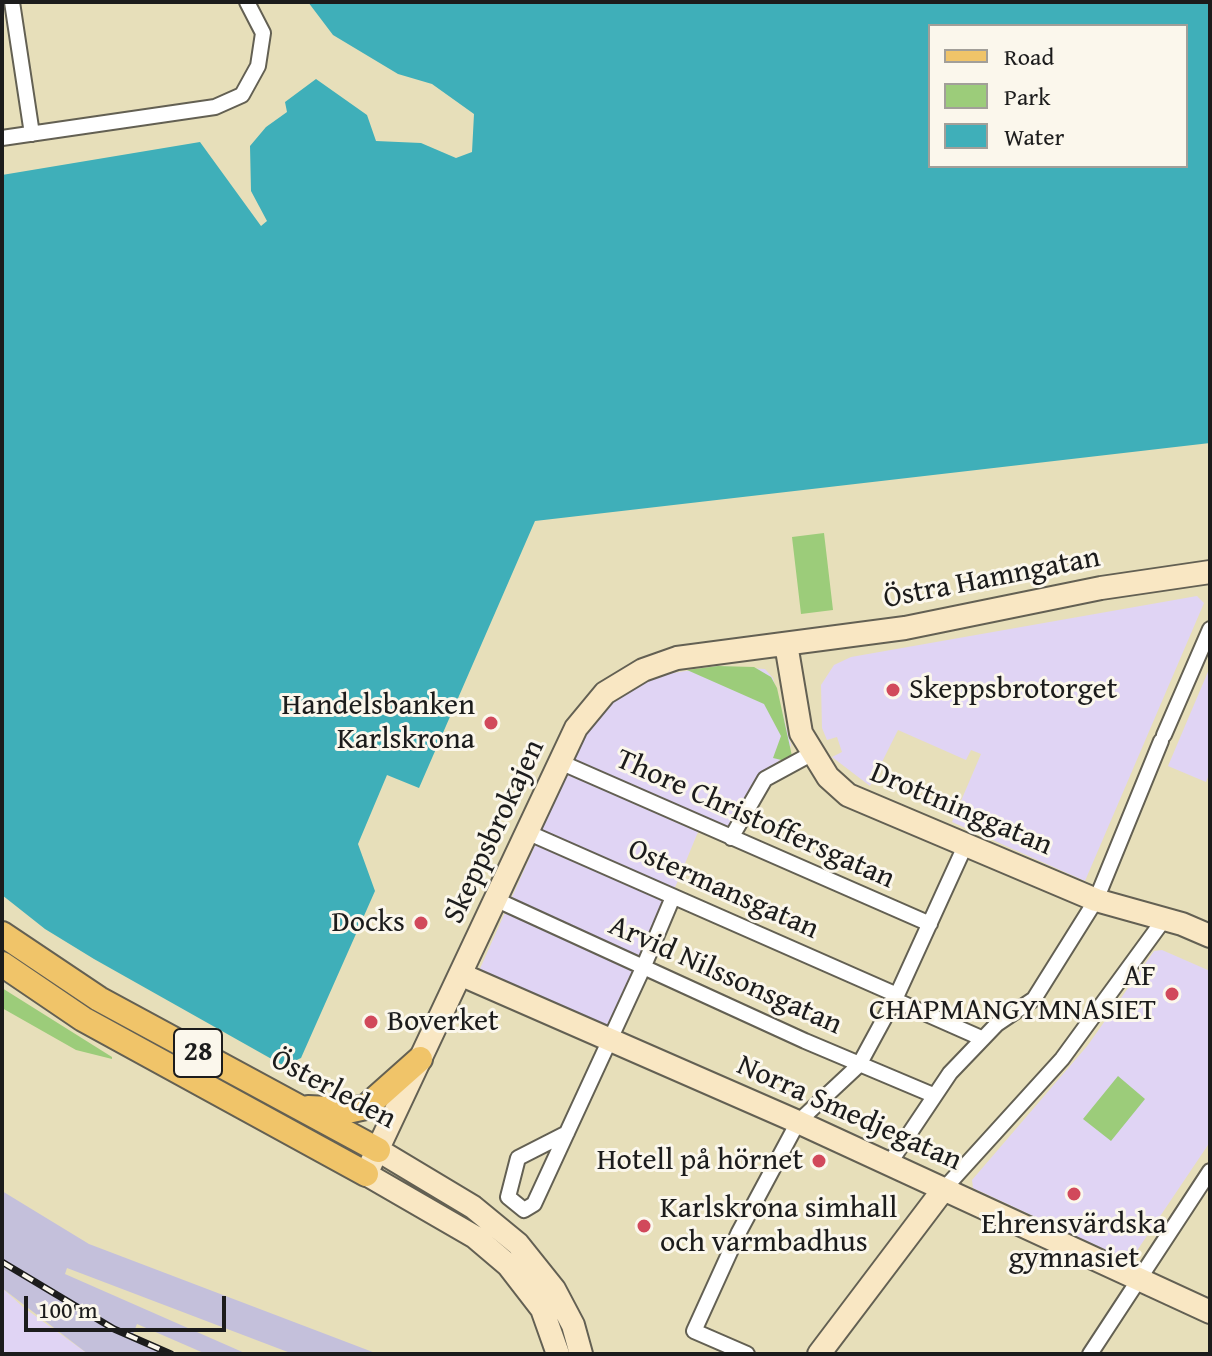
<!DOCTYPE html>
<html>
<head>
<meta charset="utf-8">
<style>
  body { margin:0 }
  #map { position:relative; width:1212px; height:1356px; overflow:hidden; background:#e7dfba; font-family:"Gentium Book Plus",serif }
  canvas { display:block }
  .frame { position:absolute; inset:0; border:4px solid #1c1c1c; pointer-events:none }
  .legend { position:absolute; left:928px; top:24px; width:260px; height:144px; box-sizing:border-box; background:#fbf7ec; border:2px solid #a29f99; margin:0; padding:10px 14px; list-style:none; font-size:24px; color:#1c1c1c }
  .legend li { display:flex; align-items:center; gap:16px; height:40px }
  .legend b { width:40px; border:2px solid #a29f99 }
  .scale { position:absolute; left:24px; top:1296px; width:202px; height:36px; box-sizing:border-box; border:4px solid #1c1c1c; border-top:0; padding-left:10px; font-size:24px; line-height:28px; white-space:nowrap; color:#1c1c1c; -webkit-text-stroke:6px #fbf7ec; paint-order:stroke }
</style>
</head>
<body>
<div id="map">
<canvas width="1212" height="1356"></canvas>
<div class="frame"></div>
<ul class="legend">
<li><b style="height:10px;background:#f0c469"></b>Road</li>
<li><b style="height:22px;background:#9ccc7a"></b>Park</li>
<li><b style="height:22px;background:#3fafb9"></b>Water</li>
</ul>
<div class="scale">100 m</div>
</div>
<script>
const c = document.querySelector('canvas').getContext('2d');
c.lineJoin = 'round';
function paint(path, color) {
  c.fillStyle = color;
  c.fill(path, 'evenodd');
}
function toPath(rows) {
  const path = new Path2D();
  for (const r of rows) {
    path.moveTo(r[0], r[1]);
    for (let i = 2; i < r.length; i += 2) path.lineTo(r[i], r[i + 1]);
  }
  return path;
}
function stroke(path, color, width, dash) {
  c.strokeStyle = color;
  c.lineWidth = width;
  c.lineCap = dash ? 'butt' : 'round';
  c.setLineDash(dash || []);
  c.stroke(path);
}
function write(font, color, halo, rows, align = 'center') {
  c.font = font + ' "Gentium Book Plus",serif';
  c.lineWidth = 6;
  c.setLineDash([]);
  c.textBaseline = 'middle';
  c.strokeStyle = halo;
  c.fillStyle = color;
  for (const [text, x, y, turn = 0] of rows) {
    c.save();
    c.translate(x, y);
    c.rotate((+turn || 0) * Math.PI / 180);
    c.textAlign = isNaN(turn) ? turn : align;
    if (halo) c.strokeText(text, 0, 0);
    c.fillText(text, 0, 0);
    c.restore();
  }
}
paint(toPath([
  [1197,596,1204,603,1085,881,952,822,981,754,971,750,966,760,898,730,870,786,832,757,842,752,837,737,827,740,822,728,821,685,834,665,851,657],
  [718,666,765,669,773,678,791,745,788,753,754,782,730,829,573,761,586,730,613,700,660,675],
  [1210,667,1210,772,1206,782,1168,766],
  [567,774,698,832,614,1035,478,973],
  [1162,950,1210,971,1210,1142,1130,1261,973,1188,972,1180,1088,1045,1154,951],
  [2,1288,23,1307,88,1354,2,1354]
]), '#e0d4f4');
paint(toPath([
  [2,1191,89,1244,378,1354,293,1354,67,1268,65,1274,247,1354,206,1354,137,1324,133,1334,179,1354,88,1354,2,1288]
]), '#c4c0db');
paint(toPath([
  [824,533,833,610,801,614,792,537],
  [718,666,754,667,771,677,777,688,792,756,790,762,773,758,781,736,764,704,687,670],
  [2,988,112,1057,112,1059,76,1050,2,1008],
  [1118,1076,1145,1099,1111,1141,1083,1119]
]), '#9ccc7a');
paint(toPath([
  [308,2,1210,2,1210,443,535,521,419,788,387,775,358,844,375,891,301,1058,284,1066,94,959,45,929,2,895,2,175,200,142,261,226,267,221,251,191,250,146,266,127,287,112,285,102,316,79,367,115,376,141,421,143,456,158,472,152,474,114,432,84,398,74,333,35],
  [930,26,1186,26,1186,166,930,166]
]), '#3fafb9');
const street = toPath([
  [12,2,32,134],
  [2,138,215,107,242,95,258,66,263,33,247,2],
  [1164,735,1210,629],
  [560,762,930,924],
  [529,833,897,995],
  [731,838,765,779,811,754],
  [497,900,805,1041,933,1095],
  [895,1000,981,1038],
  [567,1133,518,1158,508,1197,524,1210,534,1204,643,968,673,897],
  [889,1164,950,1073,997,1024,1034,999,1096,900,1161,741],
  [943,1190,1062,1059,1165,918],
  [747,1354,694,1331,739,1232,798,1122,859,1065,897,995,965,846],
  [1090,1354,1210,1171]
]);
const secondary = toPath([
  [786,644,801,733,828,777,848,795,1096,900,1182,924,1210,936],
  [462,975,798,1122,1210,1312],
  [378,1150,473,1207,518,1244,554,1289,573,1325,581,1354],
  [558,1354,542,1309,508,1265,475,1237,366,1174,576,728,605,693,643,670,677,658,905,628,1101,588,1210,572],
  [819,1354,943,1190]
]);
const primary = toPath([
  [2,934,99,999,378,1150],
  [2,964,83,1019,366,1174],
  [308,1108,352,1110,366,1107,420,1059]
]);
stroke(street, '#636053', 18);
stroke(secondary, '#636053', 26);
stroke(primary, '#636053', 28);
stroke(street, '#fff', 14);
stroke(secondary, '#f9e7c3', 22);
stroke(primary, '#f0c469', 24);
const rail = toPath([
  [2,1262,114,1329,171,1354]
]);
stroke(rail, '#1c1c1c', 7);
stroke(rail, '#fbf7ec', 4, [12]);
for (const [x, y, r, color] of [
  [893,690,8,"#d1495b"],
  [491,723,8,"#d1495b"],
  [421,923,8,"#d1495b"],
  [1172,994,8,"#d1495b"],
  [371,1022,8,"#d1495b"],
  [819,1161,8,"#d1495b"],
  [1074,1194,8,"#d1495b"],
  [644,1226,8,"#d1495b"]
]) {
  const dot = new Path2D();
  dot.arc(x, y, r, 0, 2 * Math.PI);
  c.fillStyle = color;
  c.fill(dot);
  stroke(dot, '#fbf7ec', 3);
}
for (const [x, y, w] of [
  [198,1053,48]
]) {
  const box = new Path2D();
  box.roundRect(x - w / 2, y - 24, w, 48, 6);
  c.fillStyle = '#fbf7ec';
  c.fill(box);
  stroke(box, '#1c1c1c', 2);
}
write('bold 28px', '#1c1c1c', null, [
  ["28",198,1053]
]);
write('30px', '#1c1c1c', '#fbf7ec', [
  ["Östra Hamngatan",992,579,-11],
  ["Drottninggatan",961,810,23],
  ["Thore Christoffersgatan",755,820,24],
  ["Skeppsbrokajen",495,832,-65],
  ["Ostermansgatan",723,890,24],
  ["Arvid Nilssonsgatan",725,976,24],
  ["Österleden",333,1090,28],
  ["Norra Smedjegatan",849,1114,24]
]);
write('30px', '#1c1c1c', '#fbf7ec', [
  ["Skeppsbrotorget",909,690,"left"],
  ["Handelsbanken",475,706],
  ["Karlskrona",475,740],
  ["Docks",405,923],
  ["AF",1156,977],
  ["CHAPMANGYMNASIET",1156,1011],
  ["Boverket",387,1022,"left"],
  ["Hotell på hörnet",803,1161],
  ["Karlskrona simhall",660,1209,"left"],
  ["och varmbadhus",660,1243,"left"],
  ["Ehrensvärdska",1074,1225,"center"],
  ["gymnasiet",1074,1259,"center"]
], 'right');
</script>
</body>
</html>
